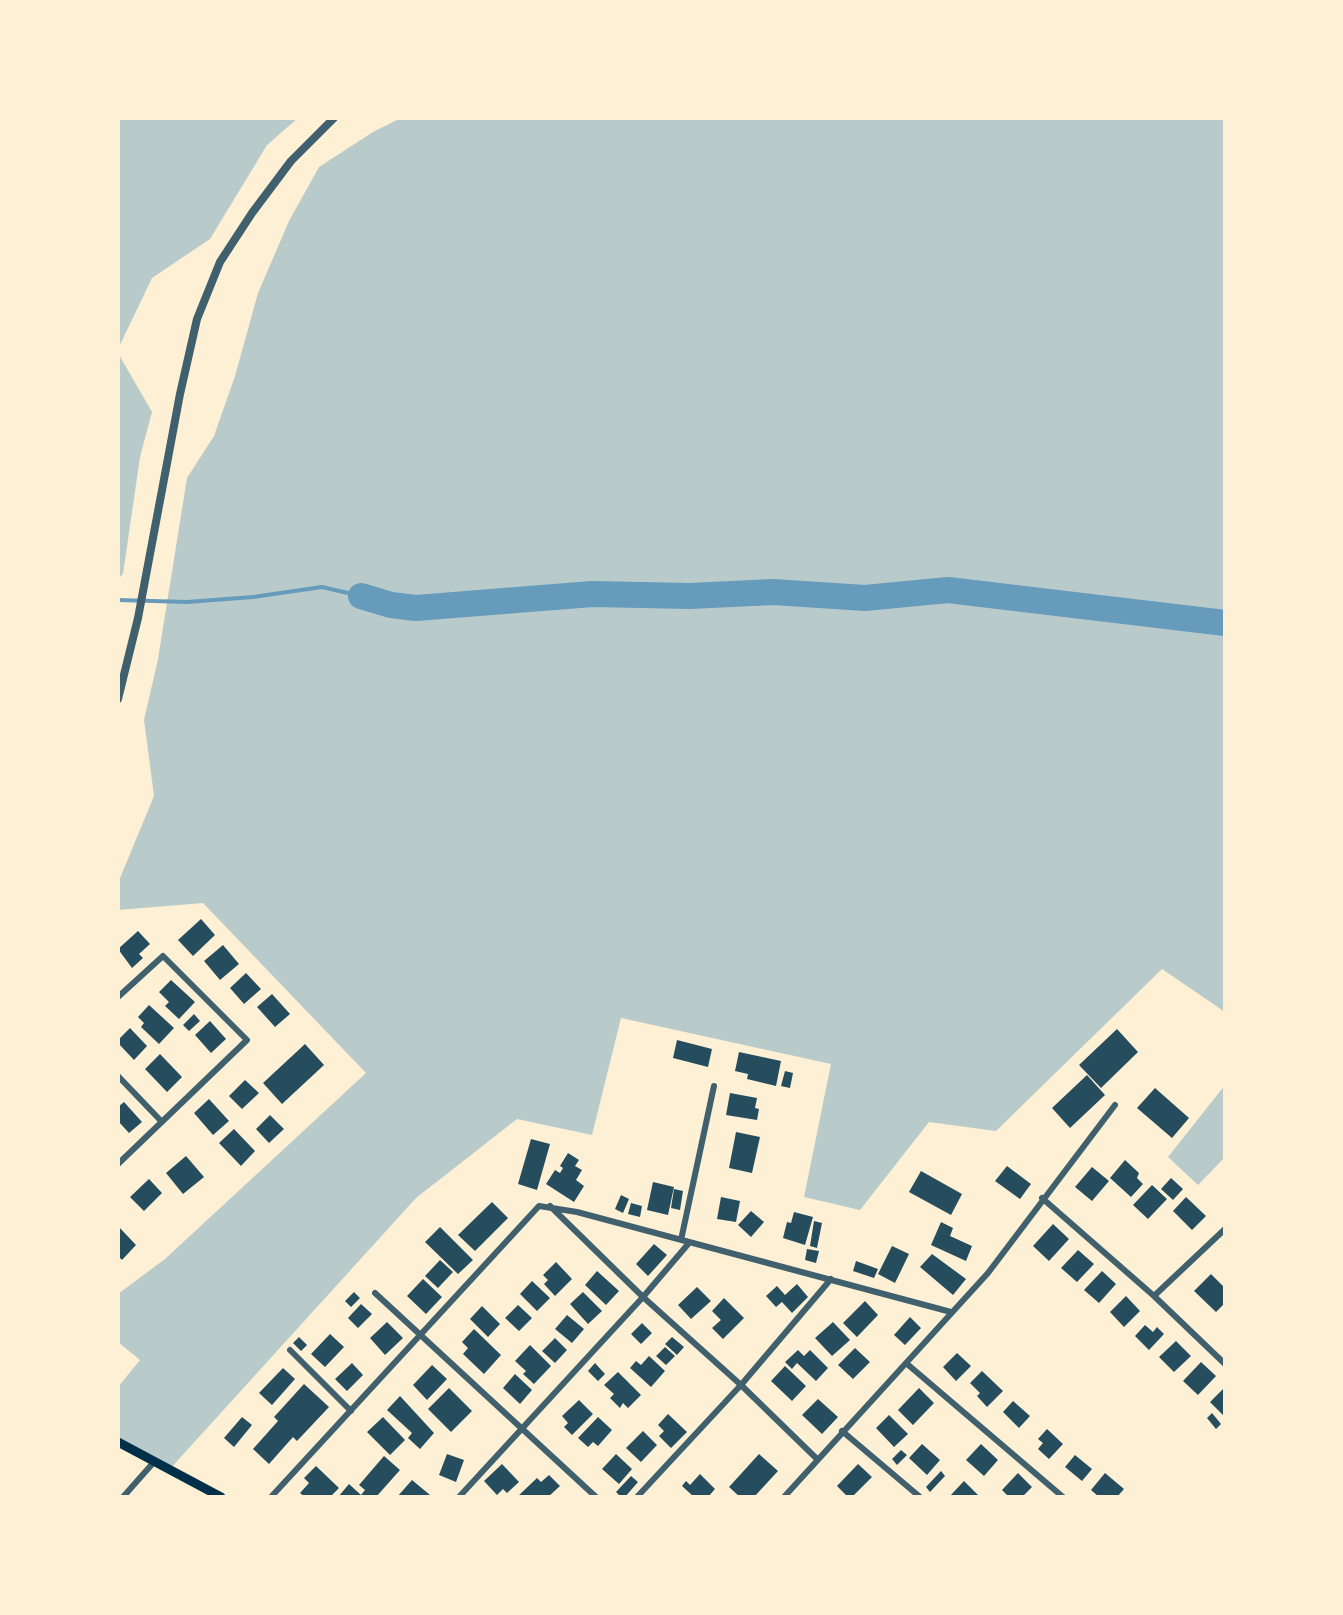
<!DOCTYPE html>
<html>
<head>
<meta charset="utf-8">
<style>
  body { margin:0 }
  #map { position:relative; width:1343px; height:1615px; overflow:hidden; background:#fdf0d5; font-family:"Exo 2",sans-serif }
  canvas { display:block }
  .frame { position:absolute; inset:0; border:120px solid #fdf0d5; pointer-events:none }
</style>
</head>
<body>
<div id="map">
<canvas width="1343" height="1615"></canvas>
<div class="frame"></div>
</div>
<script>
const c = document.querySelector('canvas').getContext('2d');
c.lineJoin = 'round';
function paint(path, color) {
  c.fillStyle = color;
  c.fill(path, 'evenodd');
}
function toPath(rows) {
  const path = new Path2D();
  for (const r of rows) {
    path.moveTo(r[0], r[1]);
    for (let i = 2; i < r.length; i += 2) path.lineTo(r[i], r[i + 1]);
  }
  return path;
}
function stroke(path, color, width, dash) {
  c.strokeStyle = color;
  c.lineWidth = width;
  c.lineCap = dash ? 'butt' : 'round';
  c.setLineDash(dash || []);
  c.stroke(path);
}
paint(toPath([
  [118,118,298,118,267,145,210,239,152,278,118,349],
  [401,118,1225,118,1225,1012,1162,969,996,1131,929,1122,860,1210,804,1197,831,1064,621,1018,592,1135,517,1119,416,1198,169,1470,118,1442,118,1387,140,1360,118,1342,118,1294,165,1259,366,1073,203,903,118,910,118,883,154,796,144,720,158,659,187,478,214,436,235,376,258,293,289,221,319,167,373,132],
  [118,353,152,412,140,457,123,574,118,579],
  [1225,1085,1225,1157,1198,1185,1168,1157]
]), '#b9caca');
stroke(toPath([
  [118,600,187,602,253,597,322,587,361,596]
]), '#669bbc', 4);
stroke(toPath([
  [361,596,391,605,416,608,592,594,690,596,773,592,865,598,948,590,1225,623]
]), '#669bbc', 26);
paint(toPath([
  [201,919,215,935,193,956,178,940],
  [138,931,150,944,139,954,143,958,132,968,118,949],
  [223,945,239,964,220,980,204,961],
  [246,973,261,989,244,1004,230,988],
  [171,980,195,1002,179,1019,165,1006,169,1002,159,992],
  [272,994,290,1014,275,1027,257,1007],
  [149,1005,174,1028,159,1044,141,1027,144,1023,138,1017],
  [194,1014,200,1021,189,1031,183,1025],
  [210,1021,226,1039,211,1053,195,1035],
  [130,1028,147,1046,134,1060,118,1043,118,1040],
  [1117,1029,1138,1052,1101,1088,1079,1065],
  [677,1040,712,1049,708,1067,673,1058],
  [305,1044,324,1065,282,1104,263,1083],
  [739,1052,781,1061,776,1086,747,1079,748,1074,735,1071],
  [160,1054,182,1077,167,1092,145,1069],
  [785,1071,793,1073,790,1088,781,1086],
  [1087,1075,1105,1095,1070,1128,1052,1108],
  [245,1080,259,1093,242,1109,229,1096],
  [1155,1088,1189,1118,1172,1138,1137,1108],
  [730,1093,757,1098,755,1108,759,1109,757,1120,726,1115],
  [209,1099,229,1121,213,1135,194,1113],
  [124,1102,142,1122,129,1133,118,1121,118,1107],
  [270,1115,284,1129,269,1143,256,1129],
  [234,1129,255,1151,241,1166,219,1143],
  [736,1132,760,1137,752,1173,729,1168],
  [531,1139,550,1144,537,1190,518,1184],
  [568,1153,579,1160,575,1166,582,1170,576,1180,584,1186,574,1202,546,1184,555,1170,560,1173,563,1168,560,1166],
  [186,1156,204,1177,183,1194,166,1173],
  [1125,1160,1139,1173,1137,1178,1143,1184,1131,1197,1110,1178],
  [1007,1166,1031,1184,1020,1199,995,1181],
  [1092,1167,1109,1181,1092,1201,1075,1187],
  [921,1171,962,1194,951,1215,909,1192],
  [1171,1178,1183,1189,1173,1200,1161,1189],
  [149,1179,162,1193,144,1211,130,1197],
  [653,1182,674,1187,668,1215,647,1210],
  [1152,1185,1167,1199,1148,1219,1133,1205],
  [674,1189,683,1191,680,1210,671,1208],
  [621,1195,629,1199,623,1213,615,1209],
  [721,1197,740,1201,736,1222,717,1219],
  [1186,1197,1206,1216,1192,1230,1173,1211],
  [492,1202,508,1218,475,1251,458,1235],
  [631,1203,642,1206,640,1217,628,1214],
  [751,1211,764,1222,751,1237,738,1225],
  [794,1212,813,1217,805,1245,783,1238,787,1222,791,1223],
  [814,1221,822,1223,817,1248,810,1246],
  [941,1222,953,1228,950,1236,972,1246,966,1261,931,1245],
  [1053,1224,1069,1239,1049,1261,1033,1246],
  [118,1226,136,1245,122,1260,118,1256],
  [440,1227,473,1260,458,1274,425,1242],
  [654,1244,667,1255,648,1276,636,1264],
  [892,1246,909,1254,895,1283,878,1274],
  [807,1249,819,1251,816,1263,805,1260],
  [1078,1250,1094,1264,1077,1282,1061,1268],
  [932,1254,966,1279,953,1295,920,1267],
  [440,1260,453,1272,438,1288,425,1276],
  [856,1261,878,1269,874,1278,853,1271],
  [556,1262,572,1279,555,1296,544,1284,548,1280,543,1275],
  [597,1271,619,1291,606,1305,585,1285],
  [1102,1271,1116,1284,1099,1303,1084,1290],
  [1211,1274,1225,1288,1225,1303,1216,1312,1194,1291],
  [423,1279,442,1297,426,1314,407,1296],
  [532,1281,550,1298,537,1311,520,1294],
  [797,1284,808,1297,792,1313,782,1302,776,1307,766,1296,777,1286,785,1295],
  [697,1287,711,1301,691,1319,678,1305],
  [354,1292,360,1298,351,1307,345,1301],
  [583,1292,602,1311,588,1324,570,1304],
  [1126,1296,1140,1311,1124,1327,1110,1312],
  [724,1298,744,1318,723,1339,712,1328,721,1320,712,1311],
  [865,1301,878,1315,857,1337,843,1323],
  [361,1304,372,1314,358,1328,348,1318],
  [518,1305,532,1318,519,1331,505,1318],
  [482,1306,500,1324,488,1337,470,1319],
  [567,1315,584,1329,572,1343,555,1329],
  [910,1317,921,1328,905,1345,894,1335],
  [387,1322,403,1338,385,1355,370,1338],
  [833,1322,850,1340,832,1356,815,1338],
  [642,1323,652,1333,641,1344,631,1334],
  [1145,1325,1153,1332,1157,1327,1164,1334,1149,1350,1135,1336],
  [474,1329,501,1355,484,1374,463,1354,468,1348,462,1342],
  [330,1334,344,1347,325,1367,311,1354],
  [299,1337,307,1345,301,1351,293,1343],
  [672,1337,684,1347,677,1355,665,1344],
  [555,1338,567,1350,555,1363,542,1351],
  [1176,1341,1191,1356,1174,1372,1159,1357],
  [530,1345,551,1366,534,1384,523,1374,526,1371,515,1361],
  [665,1347,675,1356,666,1365,656,1356],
  [855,1348,870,1362,853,1379,838,1365],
  [798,1350,804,1356,810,1350,828,1368,816,1381,797,1363,792,1369,785,1362],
  [957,1353,971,1366,956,1381,943,1367],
  [649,1356,665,1371,651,1387,630,1368,636,1361,641,1365],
  [1201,1362,1216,1376,1198,1395,1183,1381],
  [352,1363,363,1375,347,1391,335,1379],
  [595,1363,605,1374,598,1381,588,1371],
  [432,1365,447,1379,427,1400,413,1385],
  [785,1366,806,1386,792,1401,771,1381],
  [283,1368,295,1379,272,1405,259,1393],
  [982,1371,1003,1391,987,1407,977,1396,980,1393,970,1383],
  [618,1372,641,1395,628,1408,623,1403,620,1408,610,1398,614,1394,604,1385],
  [515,1374,532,1390,520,1404,503,1388],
  [304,1384,329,1407,297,1441,293,1437,269,1464,253,1449,278,1421,274,1417],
  [1225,1387,1225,1417,1210,1402],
  [449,1388,472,1411,451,1432,428,1409],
  [919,1388,934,1403,913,1425,898,1410],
  [400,1396,434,1433,420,1449,408,1438,412,1433,387,1410],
  [818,1399,838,1417,822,1434,802,1415],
  [579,1400,593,1414,572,1435,564,1427,568,1423,562,1416],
  [1013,1401,1030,1416,1019,1428,1003,1412],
  [1212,1413,1221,1424,1216,1429,1207,1418],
  [668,1414,687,1432,671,1448,659,1436,664,1431,658,1425],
  [889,1415,908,1434,894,1447,876,1428],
  [242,1417,252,1425,234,1447,224,1438],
  [383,1417,405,1440,390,1455,367,1432],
  [598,1417,612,1430,598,1446,593,1442,588,1447,578,1438],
  [1047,1429,1063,1444,1049,1459,1038,1449,1043,1443,1038,1439],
  [643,1431,657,1445,641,1462,626,1448],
  [922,1444,940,1460,927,1475,909,1458],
  [981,1444,998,1460,984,1476,966,1460],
  [901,1450,907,1455,897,1465,892,1459],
  [447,1454,464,1460,456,1482,439,1475],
  [616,1454,632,1469,619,1484,602,1469],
  [759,1454,778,1471,754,1497,740,1497,729,1487],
  [1075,1455,1092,1469,1082,1481,1065,1467],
  [384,1456,400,1470,376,1497,338,1497,349,1484,361,1495,365,1490,359,1485],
  [502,1464,519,1482,507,1493,503,1489,497,1495,484,1481],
  [858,1464,872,1477,852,1497,848,1497,837,1486],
  [316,1466,339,1488,330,1497,305,1497,300,1493,309,1483,304,1478],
  [941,1471,945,1476,930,1492,926,1487],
  [1018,1473,1032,1487,1022,1497,1009,1497,1002,1490],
  [1105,1473,1124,1489,1117,1497,1099,1497,1091,1490],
  [700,1474,715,1489,708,1497,694,1497,682,1486,686,1481,690,1485],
  [549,1475,560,1486,548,1497,517,1497,537,1478,541,1482],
  [631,1476,638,1482,625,1497,621,1497,616,1492],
  [412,1480,430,1495,428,1497,397,1497],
  [964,1481,980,1497,949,1497]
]), '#264d5e');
stroke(toPath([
  [118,997,163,956,247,1040,118,1164],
  [118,1076,162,1122],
  [1042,1198,1154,1296,1225,1364],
  [550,1206,643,1297,741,1385,817,1459],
  [681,1240,714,1086],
  [375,1293,596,1497],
  [1154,1296,1225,1229],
  [290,1350,351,1411],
  [906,1363,1063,1497],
  [842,1431,920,1497],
  [123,1497,154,1462],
  [271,1497,539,1206,577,1212,951,1312],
  [459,1497,643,1297,689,1243],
  [637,1497,741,1385,831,1279],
  [784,1497,988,1273,1115,1105]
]), '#3f606c', 6);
stroke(toPath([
  [118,699,138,618,180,394,197,319,220,262,252,213,291,161,334,118]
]), '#3f606c', 8);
stroke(toPath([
  [118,1442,221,1497]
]), '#003049', 9);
</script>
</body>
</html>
